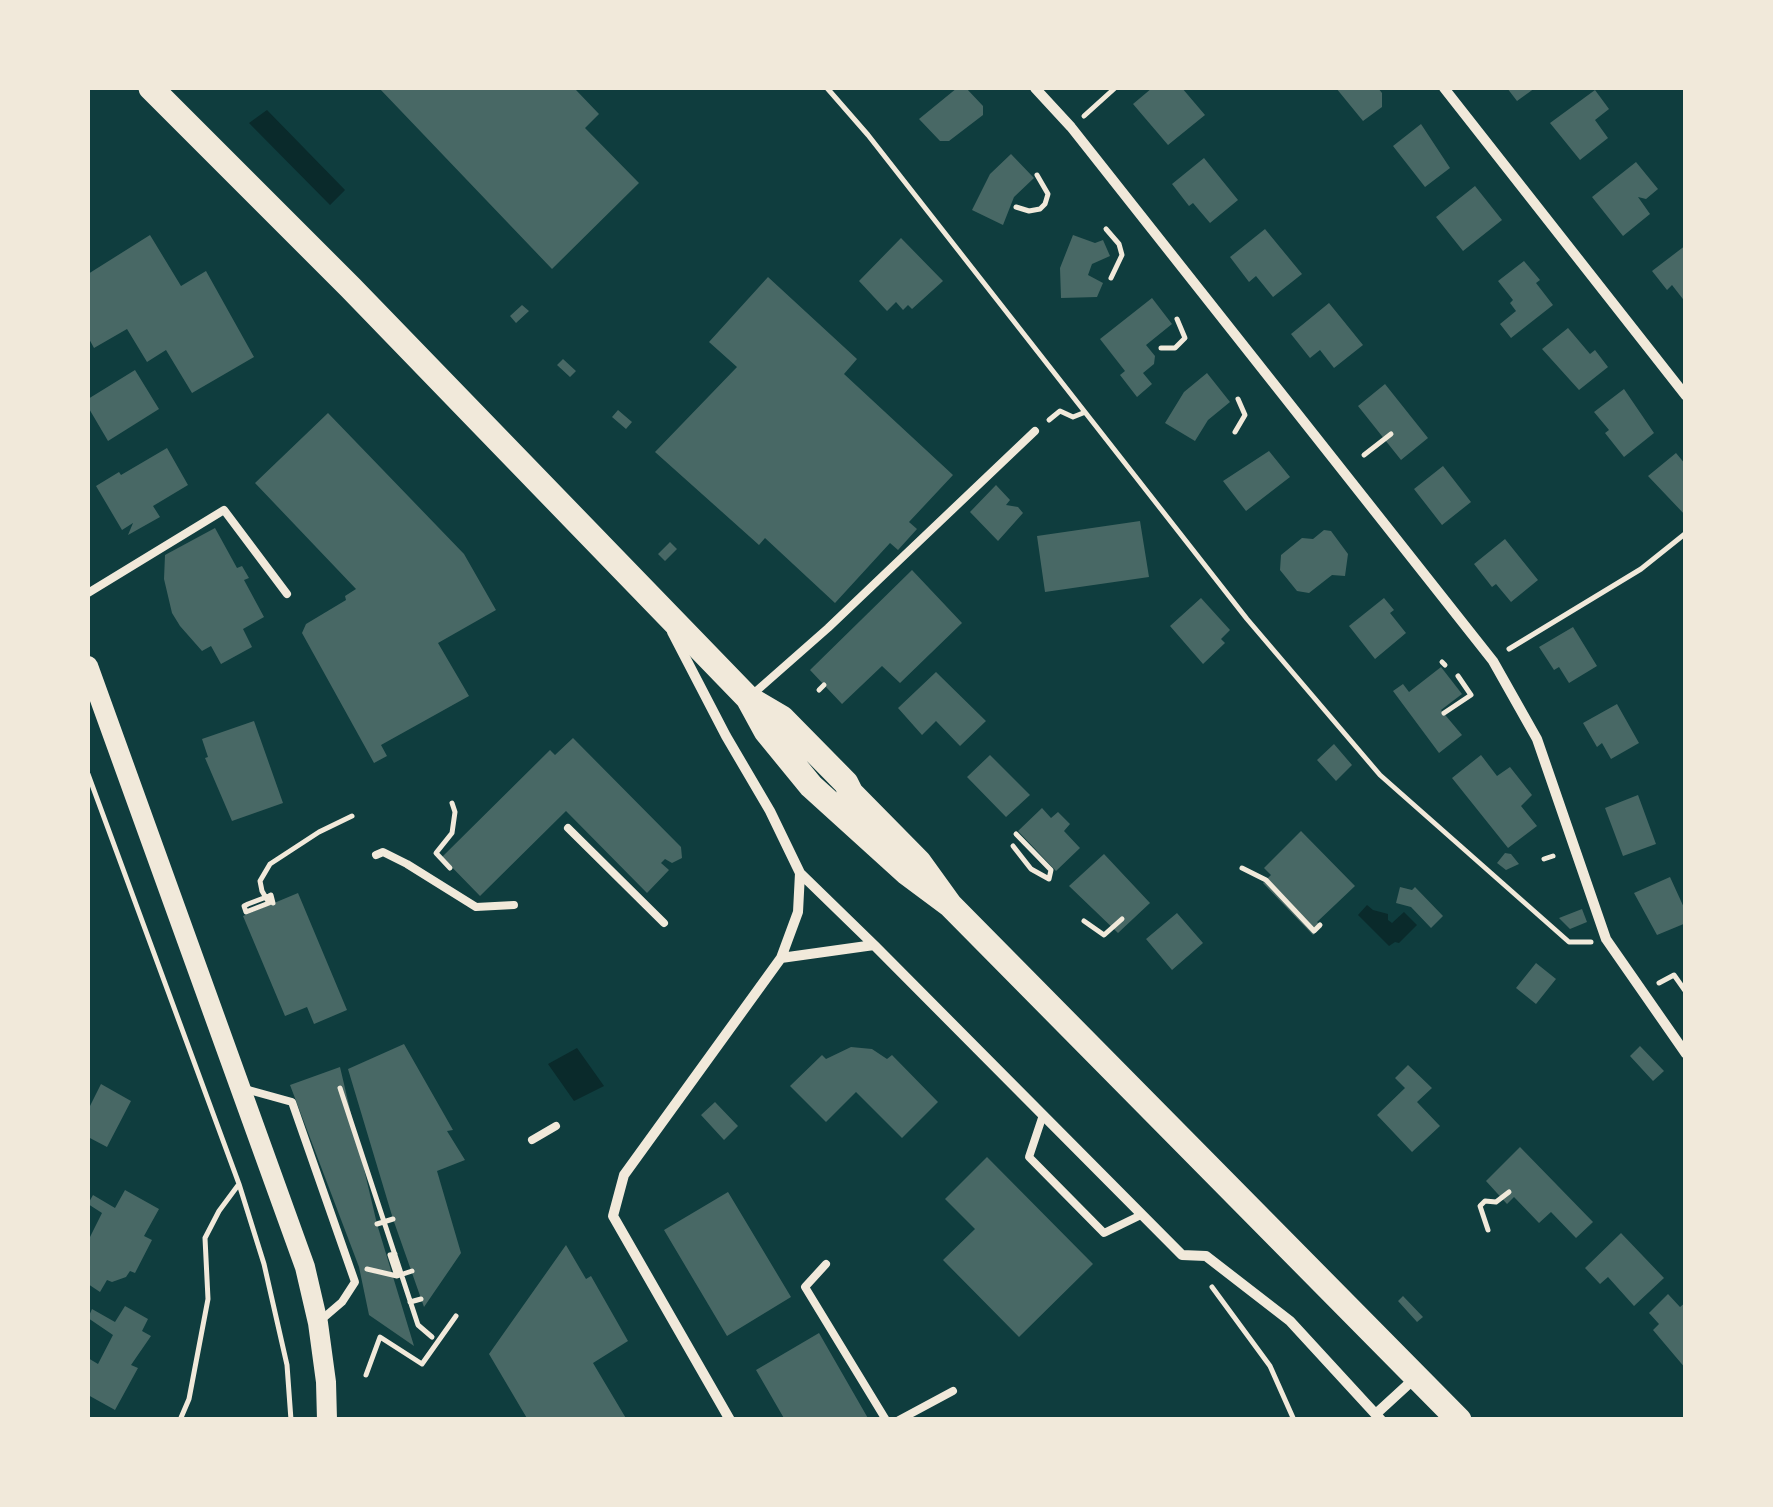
<!DOCTYPE html>
<html>
<head>
<meta charset="utf-8">
<style>
  body { margin:0 }
  #map { position:relative; width:1773px; height:1507px; overflow:hidden; background:#0f3d3e; font-family:Helvetica,sans-serif }
  canvas { display:block }
  .frame { position:absolute; inset:0; border:90px solid #f1e9da; pointer-events:none }
</style>
</head>
<body>
<div id="map">
<canvas width="1773" height="1507"></canvas>
<div class="frame"></div>
</div>
<script>
const c = document.querySelector('canvas').getContext('2d');
c.lineJoin = 'round';
function paint(path, color) {
  c.fillStyle = color;
  c.fill(path, 'evenodd');
}
function toPath(rows) {
  const path = new Path2D();
  for (const r of rows) {
    path.moveTo(r[0], r[1]);
    for (let i = 2; i < r.length; i += 2) path.lineTo(r[i], r[i + 1]);
  }
  return path;
}
function stroke(path, color, width, dash) {
  c.strokeStyle = color;
  c.lineWidth = width;
  c.lineCap = dash ? 'butt' : 'round';
  c.setLineDash(dash || []);
  c.stroke(path);
}
paint(toPath([
  [267,110,345,190,330,205,249,123],
  [1367,905,1373,910,1388,914,1388,920,1392,923,1404,912,1417,925,1399,943,1395,942,1389,946,1358,915],
  [577,1048,604,1086,574,1101,548,1064]
]), '#0a2a2b');
paint(toPath([
  [379,88,579,88,576,90,599,114,585,128,639,183,552,269],
  [957,88,966,88,983,106,983,115,949,141,940,141,919,119],
  [1152,88,1182,88,1205,115,1168,145,1133,104],
  [1336,88,1378,88,1382,93,1382,107,1363,121],
  [1507,88,1535,88,1517,101],
  [1595,90,1609,109,1595,120,1608,138,1580,160,1550,123],
  [1421,124,1450,168,1425,187,1393,146],
  [1011,154,1034,178,1014,197,1003,225,972,210,990,174],
  [1204,158,1238,200,1210,223,1193,203,1189,206,1172,184],
  [1636,162,1658,189,1646,199,1638,197,1650,214,1623,236,1592,197],
  [1475,186,1502,220,1463,251,1436,217],
  [1265,229,1302,274,1273,297,1256,276,1249,282,1230,257],
  [150,235,181,286,206,271,254,357,192,393,166,350,147,362,127,329,94,348,88,337,88,274],
  [1073,235,1095,243,1103,240,1110,256,1092,264,1088,275,1103,283,1097,297,1061,298,1060,268],
  [901,238,943,281,912,309,908,305,903,310,896,302,887,311,859,281],
  [1686,245,1686,303,1672,285,1667,290,1652,271],
  [1524,261,1540,280,1536,283,1553,305,1511,338,1500,324,1516,311,1510,303,1513,300,1498,281],
  [768,277,857,359,844,374,953,475,909,522,917,529,898,550,890,543,835,603,765,538,759,545,655,452,737,367,709,342],
  [1152,298,1172,324,1146,345,1155,356,1154,364,1143,373,1152,384,1137,397,1120,375,1125,371,1100,339],
  [1329,303,1363,345,1334,368,1320,350,1310,358,1291,334],
  [522,305,529,311,516,323,510,316],
  [1568,328,1590,354,1595,350,1608,367,1579,390,1542,349],
  [563,359,576,371,570,377,557,365],
  [135,370,159,409,108,441,88,407,88,399],
  [1207,373,1230,402,1208,420,1195,441,1165,423,1184,392],
  [1385,384,1428,438,1401,460,1358,406],
  [1624,389,1654,433,1624,457,1605,433,1609,430,1594,412],
  [618,410,632,422,626,429,612,417],
  [328,413,464,554,496,610,438,643,469,696,381,745,387,756,374,763,302,633,306,624,346,600,345,596,356,589,255,483],
  [167,448,188,485,153,506,160,517,128,535,133,523,122,530,96,486,119,472,121,475],
  [1269,451,1290,477,1246,511,1223,481],
  [1676,453,1686,465,1686,516,1648,476],
  [1443,466,1471,502,1442,525,1414,489],
  [996,485,1010,500,1006,505,1018,507,1023,513,998,541,970,512],
  [1140,521,1149,577,1045,592,1037,536],
  [215,528,237,568,242,566,249,578,244,580,264,617,243,629,252,647,221,664,211,646,202,651,180,626,172,613,164,579,165,555],
  [1324,530,1331,531,1348,554,1345,576,1332,575,1309,593,1297,591,1280,570,1281,555,1302,538,1313,539],
  [1505,539,1538,580,1511,602,1496,584,1492,587,1474,564],
  [670,542,677,549,665,561,658,554],
  [912,570,962,623,900,683,882,666,842,704,810,670],
  [1201,598,1230,630,1221,639,1225,643,1203,664,1170,626],
  [1384,598,1394,610,1390,613,1406,633,1375,659,1349,626],
  [1573,627,1597,666,1569,683,1559,667,1554,670,1539,647],
  [1441,667,1462,694,1441,710,1462,735,1439,753,1393,691,1403,684,1409,692],
  [936,672,986,721,960,746,936,721,922,735,898,708],
  [1617,704,1639,743,1611,759,1602,743,1597,747,1583,723],
  [254,721,283,803,232,821,205,758,208,757,202,739],
  [573,738,681,847,682,858,672,863,665,859,661,863,669,870,647,893,566,811,480,896,442,857,550,750,555,755],
  [1334,744,1352,765,1336,781,1317,760],
  [990,755,1030,795,1006,817,967,777],
  [1481,755,1497,776,1510,767,1532,795,1521,806,1537,826,1508,848,1452,778],
  [1638,795,1656,844,1623,856,1605,808],
  [1042,808,1051,818,1058,812,1070,824,1064,831,1080,848,1056,871,1018,831],
  [1301,831,1355,886,1317,922,1322,927,1313,935,1263,883,1271,875,1264,868],
  [1505,853,1511,854,1519,864,1506,870,1497,863],
  [1104,854,1150,903,1118,933,1069,886],
  [1670,877,1686,912,1686,923,1657,935,1634,893],
  [1400,887,1412,890,1415,887,1443,916,1431,928,1411,907,1396,903],
  [298,893,347,1010,314,1024,307,1007,285,1016,243,916],
  [1582,909,1587,922,1570,929,1559,918],
  [1177,913,1203,943,1172,970,1146,939],
  [1536,963,1556,979,1536,1004,1516,988],
  [404,1044,453,1130,447,1131,465,1160,437,1171,461,1253,424,1307,393,1219,348,1069],
  [1640,1046,1664,1071,1653,1081,1630,1056],
  [851,1047,872,1049,887,1059,892,1055,938,1102,902,1138,856,1092,826,1122,790,1086,822,1055,826,1059],
  [1408,1065,1432,1088,1417,1102,1440,1126,1412,1152,1377,1115,1405,1088,1395,1078],
  [340,1067,377,1224,414,1346,369,1315,359,1267,290,1085],
  [101,1084,131,1101,107,1147,88,1137,88,1110],
  [715,1102,738,1126,724,1140,701,1115],
  [1520,1147,1593,1222,1576,1238,1551,1212,1539,1223,1514,1197,1507,1204,1486,1181],
  [987,1157,1093,1264,1019,1337,943,1260,975,1229,945,1199],
  [125,1190,159,1209,144,1236,152,1240,135,1273,130,1271,126,1277,112,1282,107,1280,100,1292,88,1284,88,1241,102,1213,88,1204,93,1195,115,1208],
  [728,1192,791,1297,727,1336,664,1230],
  [1621,1233,1664,1278,1634,1306,1608,1277,1600,1284,1585,1268],
  [566,1245,586,1279,591,1276,628,1341,593,1363,627,1420,528,1420,489,1354],
  [1668,1294,1680,1307,1686,1302,1686,1369,1653,1330,1659,1324,1649,1313],
  [1403,1296,1423,1317,1417,1322,1398,1301],
  [125,1306,148,1319,142,1331,151,1336,131,1365,138,1368,115,1410,88,1395,88,1358,98,1364,113,1335,88,1318,92,1309,115,1322],
  [819,1333,869,1420,785,1420,756,1370]
]), '#486865');
stroke(toPath([
  [827,88,868,135,1247,619,1380,775,1569,942,1591,942],
  [1084,116,1115,88],
  [1016,207,1029,211,1040,209,1045,204,1048,194,1037,175],
  [1106,229,1119,244,1122,255,1111,278],
  [1161,348,1175,348,1185,338,1177,319],
  [1049,420,1060,411,1073,417,1083,413],
  [1235,432,1245,415,1238,399],
  [1364,455,1391,434],
  [1509,649,1641,569,1686,533],
  [1442,662,1445,665],
  [819,690,824,685],
  [1444,713,1471,695,1458,676],
  [88,774,239,1184,219,1211,205,1238,208,1299,189,1399,180,1420],
  [1013,846,1031,869,1049,879,1051,870,1016,834],
  [1544,859,1553,856],
  [450,868,436,853,452,833,455,812,452,803],
  [1242,868,1266,880,1314,931,1320,925],
  [273,903,271,895,269,896,248,904,244,906,246,912,269,903,262,891,260,881,270,864,319,832,352,816],
  [1084,921,1104,935,1122,919],
  [1659,983,1674,975,1686,992],
  [340,1088,418,1325,432,1337],
  [239,1184,264,1264,287,1365,291,1420],
  [377,1224,393,1219],
  [1488,1230,1480,1206,1485,1201,1496,1202,1509,1192],
  [395,1254,390,1255,397,1276],
  [367,1269,397,1276,412,1271],
  [1212,1287,1270,1366,1294,1420],
  [410,1302,421,1299],
  [366,1375,380,1337,422,1364,456,1316]
]), '#f1e9da', 5);
stroke(toPath([
  [88,593,224,510,287,594],
  [753,694,828,628,1035,431],
  [568,828,664,923],
  [376,855,383,852,407,864,476,907,514,905],
  [245,1089,292,1102,355,1282,342,1302,321,1320],
  [1043,1115,1029,1157,1104,1233,1141,1215],
  [532,1140,556,1126],
  [826,1264,805,1287,886,1420],
  [899,1420,953,1391]
]), '#f1e9da', 8);
stroke(toPath([
  [1035,88,1071,127,1493,661,1537,739,1606,939,1686,1054],
  [1444,88,1686,396],
  [672,632,726,736,770,811,800,873,798,912,781,958,624,1175,613,1216,730,1420],
  [800,873,874,945],
  [781,958,874,945,1182,1255,1206,1256,1290,1321,1381,1420],
  [1378,1412,1414,1379]
]), '#f1e9da', 10);
stroke(toPath([
  [88,666,305,1267,318,1323,326,1382,327,1420]
]), '#f1e9da', 20);
stroke(toPath([
  [151,88,351,288,748,698,782,718,846,783,851,793,919,862,950,905],
  [748,698,766,731,811,786,907,873,950,905,1459,1420]
]), '#f1e9da', 25);
</script>
</body>
</html>
